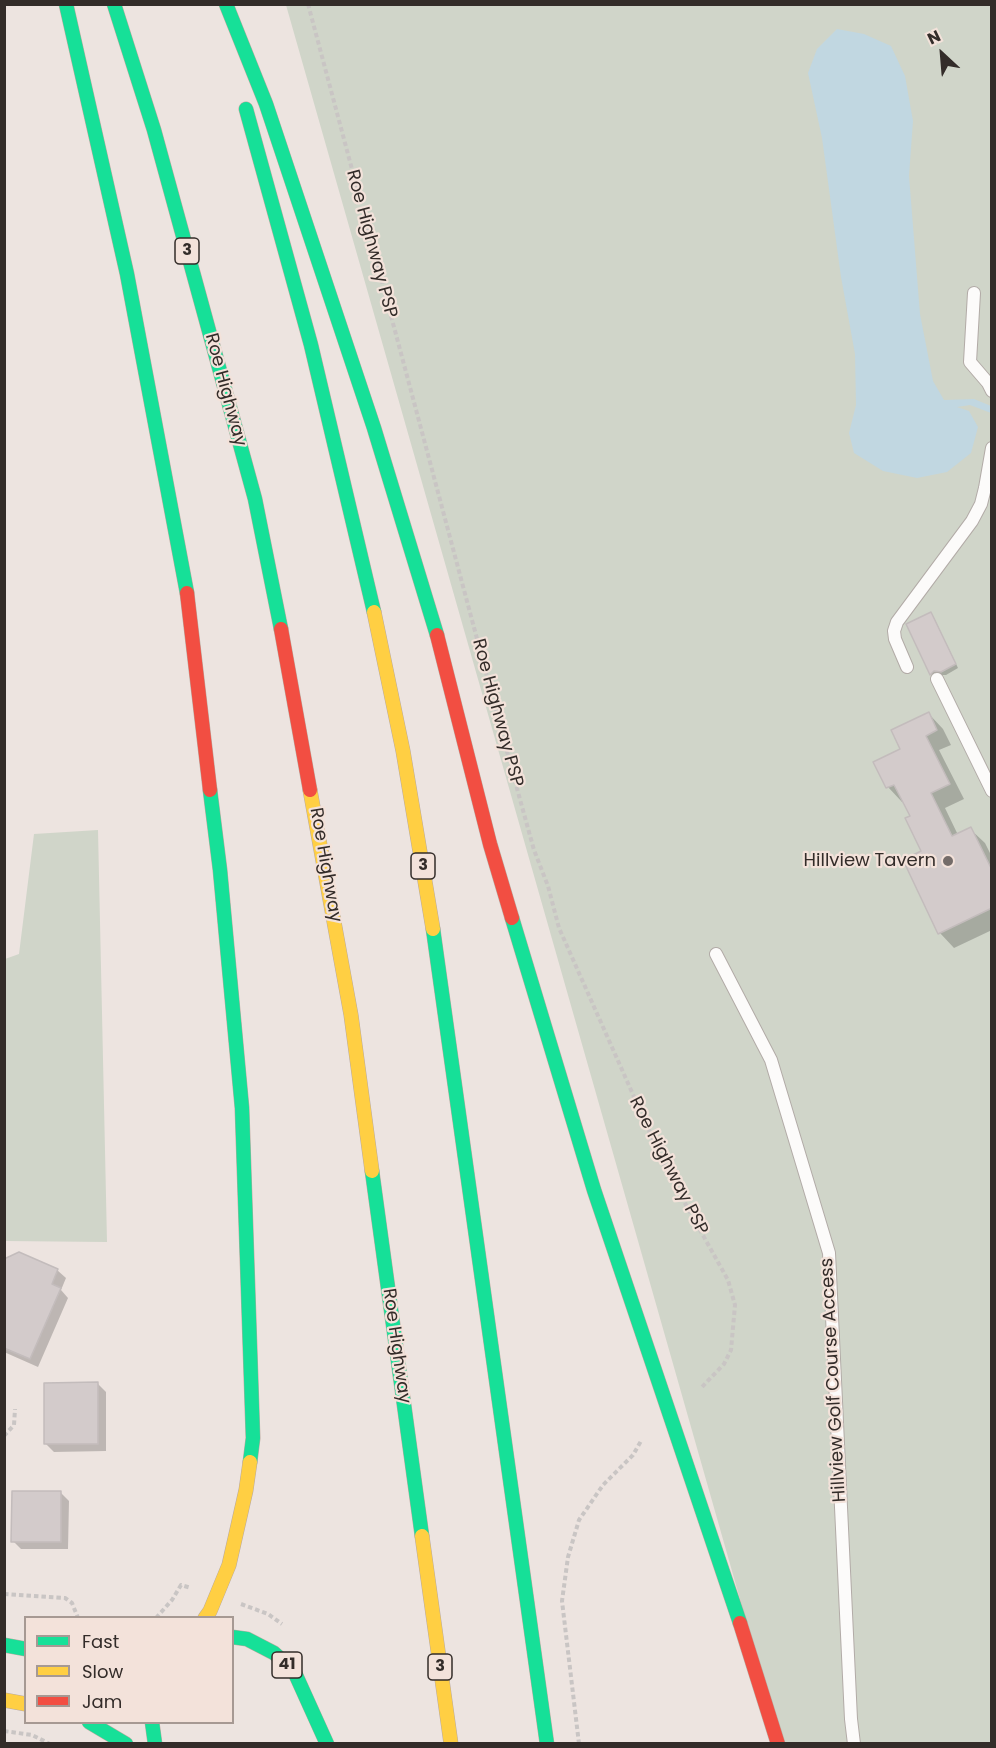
<!DOCTYPE html>
<html>
<head>
<meta charset="utf-8">
<style>
  body { margin:0 }
  #map { position:relative; width:996px; height:1748px; overflow:hidden; background:#ede4e0; font-family:Poppins,sans-serif }
  canvas { display:block }
  .frame { position:absolute; inset:0; border:6px solid #332c29; pointer-events:none }
  .legend { position:absolute; left:24px; top:1616px; width:210px; height:108px; box-sizing:border-box; background:#f3e2da; border:2px solid #a69993; margin:0; padding:8px 10px; list-style:none; font-size:18px; color:#332c29 }
  .legend li { display:flex; align-items:center; gap:12px; height:30px }
  .legend b { width:30px; border:2px solid #a69993 }
  .north { position:absolute; left:912px; top:24px; width:60px; height:60px; -webkit-text-stroke:4px #f3e2da; paint-order:stroke; rotate:334deg; font-size:16px; font-weight:700; line-height:24px; text-align:center; color:#332c29 }
  .north::after { content:''; display:block; margin:auto; width:21px; height:27px; background:#332c29; clip-path:polygon(50% 0,100% 100%,50% 72%,0 100%) }
</style>
</head>
<body>
<div id="map">
<canvas width="996" height="1748"></canvas>
<div class="frame"></div>
<ul class="legend">
<li><b style="height:8px;background:#16e098"></b>Fast</li>
<li><b style="height:8px;background:#ffcf43"></b>Slow</li>
<li><b style="height:8px;background:#f24e42"></b>Jam</li>
</ul>
<div class="north">N</div>
</div>
<script>
const c = document.querySelector('canvas').getContext('2d');
c.lineJoin = 'round';
function paint(path, color) {
  c.fillStyle = color;
  c.fill(path, 'evenodd');
}
function toPath(rows) {
  const path = new Path2D();
  for (const r of rows) {
    path.moveTo(r[0], r[1]);
    for (let i = 2; i < r.length; i += 2) path.lineTo(r[i], r[i + 1]);
  }
  return path;
}
function stroke(path, color, width, dash) {
  c.strokeStyle = color;
  c.lineWidth = width;
  c.lineCap = dash ? 'butt' : 'round';
  c.setLineDash(dash || []);
  c.stroke(path);
}
function write(font, color, halo, rows, align = 'center') {
  c.font = font + ' Poppins,sans-serif';
  c.lineWidth = 4.5;
  c.setLineDash([]);
  c.textBaseline = 'middle';
  c.strokeStyle = halo;
  c.fillStyle = color;
  for (const [text, x, y, turn = 0] of rows) {
    c.save();
    c.translate(x, y);
    c.rotate((+turn || 0) * Math.PI / 180);
    c.textAlign = isNaN(turn) ? turn : align;
    if (halo) c.strokeText(text, 0, 0);
    c.fillText(text, 0, 0);
    c.restore();
  }
}
paint(toPath([
  [286,5,991,5,991,1743,781,1743],
  [98,830,107,1242,5,1241,5,959,19,954,34,834]
]), '#d0d5c9');
paint(toPath([
  [837,29,864,34,891,46,905,76,913,121,909,176,920,314,933,381,944,400,974,399,991,406,991,413,970,405,957,407,969,411,978,427,971,453,947,472,917,478,883,471,854,453,849,433,856,405,855,354,841,277,822,138,808,73,817,49]
]), '#c1d7e1');
paint(toPath([
  [931,614,934,618,958,668,946,675,938,675,935,677,931,674,908,625],
  [929,714,943,729,951,745,939,750,964,799,945,808,958,835,970,829,985,843,992,857,992,930,954,948,940,933,923,852,912,816,904,801,902,802,888,787,902,749],
  [4,1262,57,1270,66,1278,61,1290,68,1298,38,1367,4,1352],
  [98,1384,106,1392,106,1451,54,1452,45,1443],
  [61,1493,69,1501,68,1549,21,1549,13,1541]
]), '#0003');
const building = toPath([
  [931,612,956,664,941,672,934,671,930,675,906,624,931,612],
  [929,712,937,730,926,736,950,784,931,793,952,836,971,827,992,870,992,908,938,934,903,860,921,851,905,818,910,816,894,785,886,788,873,762,900,749,891,730,929,712],
  [19,1252,58,1269,52,1284,61,1288,30,1359,4,1348,4,1259,19,1252],
  [98,1382,98,1444,44,1444,44,1383,98,1382],
  [12,1491,61,1491,61,1542,11,1542,12,1491]
]);
paint(building, '#d3cbcb');
stroke(building, '#c3bcbc', 1.5);
const lane = toPath([
  [974,293,970,362,988,383,992,391],
  [907,667,895,639,894,631,897,622,972,521,981,504,985,488,992,448],
  [937,679,992,791],
  [716,954,771,1060,829,1253,851,1719,854,1744]
]);
const fast = toPath([
  [66,4,127,274,187,593],
  [114,4,154,130,255,499,281,629],
  [226,4,266,104,374,428,437,635],
  [246,109,311,345,374,612],
  [210,790,220,870,242,1108,253,1438,250,1462],
  [512,918,594,1190,740,1623],
  [433,929,547,1744],
  [372,1171,422,1536],
  [232,1637,247,1639,274,1653,294,1671,327,1744],
  [4,1645,26,1649],
  [89,1722,126,1744],
  [152,1722,155,1744]
]);
const slow = toPath([
  [374,612,403,751,433,929],
  [310,790,351,1015,372,1171],
  [422,1536,451,1744],
  [205,1618,210,1611,229,1565,246,1490,250,1462],
  [4,1700,26,1704]
]);
const jam = toPath([
  [187,593,210,790],
  [281,629,310,790],
  [437,635,490,844,512,918],
  [740,1623,778,1744]
]);
stroke(lane, '#b2aba7', 14);
stroke(fast, '#b9a99f', 15);
stroke(slow, '#b9a99f', 15);
stroke(jam, '#b9a99f', 15);
stroke(toPath([
  [308,4,513,774,534,850,548,886,559,928,667,1171,728,1280,735,1305,731,1350,724,1364,702,1387],
  [4,1436,14,1425,15,1409],
  [4,1594,65,1598,72,1603,78,1618],
  [241,1604,268,1614,282,1624],
  [156,1618,172,1600,181,1585,191,1588],
  [4,1731,32,1735,50,1744],
  [579,1744,562,1601,568,1557,579,1520,603,1485,633,1455,641,1441]
]), '#c9c5c4', 4, [4.5, 3]);
stroke(lane, '#fcfbfa', 12);
stroke(fast, '#16e098', 14);
stroke(slow, '#ffcf43', 14);
stroke(jam, '#f24e42', 14);
for (const [x, y, r, color] of [
  [948,861,6,"#746c69"]
]) {
  const dot = new Path2D();
  dot.arc(x, y, r, 0, 2 * Math.PI);
  c.fillStyle = color;
  c.fill(dot);
  stroke(dot, '#f3e2da', 2);
}
for (const [x, y, w] of [
  [187,251,24],
  [423,866,24],
  [287,1665,30],
  [440,1667,24]
]) {
  const box = new Path2D();
  box.roundRect(x - w / 2, y - 13, w, 26, 4.5);
  c.fillStyle = '#f3e2da';
  c.fill(box);
  stroke(box, '#332c29', 1.5);
}
write('bold 16px', '#332c29', null, [
  ["3",187,251],
  ["3",423,866],
  ["41",287,1665],
  ["3",440,1667]
]);
write('18px', '#332c29', '#f3e2da', [
  ["Roe Highway PSP",371,244,75],
  ["Roe Highway",225,390,75],
  ["Roe Highway PSP",497,713,75],
  ["Roe Highway",325,865,80],
  ["Roe Highway PSP",668,1166,63],
  ["Roe Highway",396,1346,82],
  ["Hillview Golf Course Access",834,1380,-93]
]);
write('18px', '#332c29', '#f3e2da', [
  ["Hillview Tavern",936,861]
], 'right');
</script>
</body>
</html>
